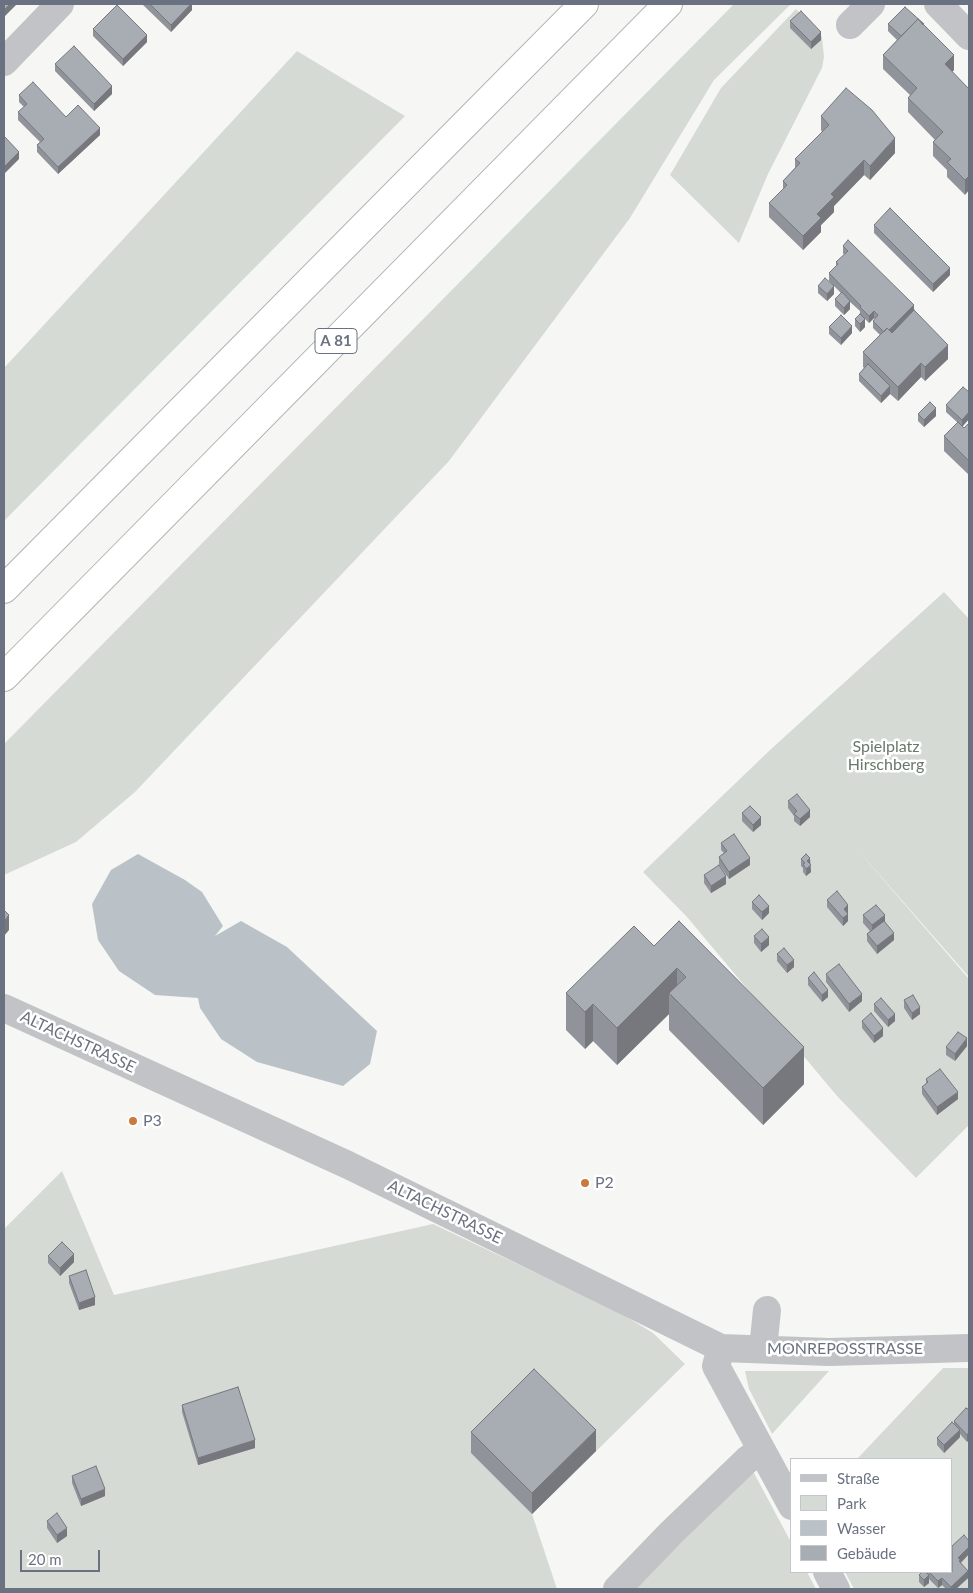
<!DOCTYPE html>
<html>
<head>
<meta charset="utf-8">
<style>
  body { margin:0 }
  #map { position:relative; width:973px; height:1593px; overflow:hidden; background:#f6f7f4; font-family:Lato,sans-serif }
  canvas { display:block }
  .frame { position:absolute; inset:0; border:5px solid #6a7281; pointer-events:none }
  .legend { position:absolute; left:790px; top:1458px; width:162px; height:115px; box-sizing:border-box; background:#fff; border:1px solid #c3c7cd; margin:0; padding:6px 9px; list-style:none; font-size:15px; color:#6a7281 }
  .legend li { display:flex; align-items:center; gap:10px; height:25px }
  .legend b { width:25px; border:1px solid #c3c7cd }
  .scale { position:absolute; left:20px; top:1550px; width:80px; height:22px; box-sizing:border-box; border:2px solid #6a7281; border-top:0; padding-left:6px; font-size:15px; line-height:18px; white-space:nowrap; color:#6a7281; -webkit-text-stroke:4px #fff; paint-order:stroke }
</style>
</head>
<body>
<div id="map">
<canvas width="973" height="1593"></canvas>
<div class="frame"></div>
<ul class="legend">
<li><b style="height:6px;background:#c1c3c7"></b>Straße</li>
<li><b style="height:14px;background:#d5dbd4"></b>Park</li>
<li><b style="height:14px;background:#bac1c7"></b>Wasser</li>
<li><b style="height:14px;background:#a8acb3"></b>Gebäude</li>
</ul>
<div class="scale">20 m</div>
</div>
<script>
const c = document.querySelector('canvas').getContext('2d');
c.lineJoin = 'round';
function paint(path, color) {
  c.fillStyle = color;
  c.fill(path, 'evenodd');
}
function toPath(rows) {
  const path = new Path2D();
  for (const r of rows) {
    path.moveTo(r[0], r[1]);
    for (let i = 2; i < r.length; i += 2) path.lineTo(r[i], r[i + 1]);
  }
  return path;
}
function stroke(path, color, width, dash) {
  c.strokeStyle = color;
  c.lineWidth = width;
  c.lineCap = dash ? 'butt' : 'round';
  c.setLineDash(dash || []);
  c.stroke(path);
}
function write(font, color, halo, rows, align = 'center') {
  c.font = font + ' Lato,sans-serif';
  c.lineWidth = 5;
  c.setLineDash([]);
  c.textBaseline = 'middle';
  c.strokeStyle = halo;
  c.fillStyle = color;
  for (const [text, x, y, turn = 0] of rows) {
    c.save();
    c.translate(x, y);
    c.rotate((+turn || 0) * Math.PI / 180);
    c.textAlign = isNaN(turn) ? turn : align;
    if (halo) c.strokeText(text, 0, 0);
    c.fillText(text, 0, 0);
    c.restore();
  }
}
paint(toPath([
  [734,4,791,4,714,80,630,218,449,461,135,792,76,842,4,875,4,744],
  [796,9,822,37,824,57,822,68,768,174,739,243,670,175,721,88],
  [297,51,405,116,4,521,4,368],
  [944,592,969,619,969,977,856,848,969,979,969,1125,916,1178,837,1096,687,917,643,872,770,750],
  [62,1171,114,1295,433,1224,617,1311,653,1333,685,1364,532,1514,557,1589,4,1589,4,1229],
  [943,1368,969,1368,969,1589,854,1589,845,1572,952,1572,952,1459,857,1459],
  [745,1371,829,1371,772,1434,749,1389],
  [747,1460,792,1544,792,1572,807,1572,816,1589,617,1589]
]), '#d5dbd4');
paint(toPath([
  [138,854,185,880,202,892,223,926,215,936,241,921,287,947,377,1031,370,1064,343,1086,257,1062,221,1039,200,1008,198,998,155,995,119,971,98,940,92,904,111,870]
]), '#bac1c7');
const highway = toPath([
  [4,589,584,4],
  [4,677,668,4]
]);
stroke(highway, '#b2b4b8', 30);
stroke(toPath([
  [938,4,969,36],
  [850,25,871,4],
  [4,62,60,4],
  [4,1008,348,1165,721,1348,829,1352,969,1348],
  [721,1348,716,1366,792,1506],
  [763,1349,767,1310],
  [827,1572,836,1589],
  [617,1589,672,1532,747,1460,761,1450]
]), '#c1c3c7', 28);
stroke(highway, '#fff', 28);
paint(toPath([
  [142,4,192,4,192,10,171,32],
  [790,21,821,40,811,49,790,28],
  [888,24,924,25,954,70,952,72,969,89,965,195,947,177,947,170,933,156,933,142,935,140,908,112,908,98,910,95,883,69,883,55,897,40,888,31],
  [93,29,147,42,123,66,93,36],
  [55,64,112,94,94,111,55,71],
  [19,95,66,117,100,135,58,174,37,152,37,145,40,142,18,120,18,112,24,107,19,102],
  [821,116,895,153,870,180,864,175,834,206,834,212,821,225,821,232,803,250,769,217,769,203,783,189,783,181,795,168,795,159,822,132,821,130],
  [874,225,950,275,933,292,874,233],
  [843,246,914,311,948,359,925,381,921,377,898,401,890,394,881,403,859,381,859,374,864,368,863,367,863,352,880,335,873,328,873,321,875,319,874,318,869,323,865,319,865,327,860,332,855,326,855,319,860,314,860,311,850,302,850,309,844,315,835,306,835,299,841,293,829,281,829,273,836,266,836,262,844,255,843,253],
  [818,286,834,294,827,301,818,293],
  [829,327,852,333,841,345,829,334],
  [969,392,969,419,962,427,964,428,969,423,969,475,944,451,944,436,958,423,946,412,946,405],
  [918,414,936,416,924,427,918,421],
  [788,801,810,817,800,826,794,821,794,816,788,808],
  [742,813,761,825,753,832,742,821],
  [721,843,750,865,729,879,719,864,719,857,724,853,721,850],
  [801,859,810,864,811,872,806,876,803,872,803,868,801,866],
  [704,875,726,884,711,893,704,883],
  [827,900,848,912,848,921,843,926,827,907],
  [752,902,769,913,762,920,752,909],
  [863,915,885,922,894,940,877,954,867,941,867,934,870,931,863,923],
  [754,936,769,945,761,952,754,943],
  [654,946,804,1084,763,1125,669,1030,669,1014,617,1065,593,1041,585,1049,566,1030,566,993],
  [777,954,794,967,787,973,777,961],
  [826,974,862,1001,849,1012,826,982],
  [808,978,828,997,822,1002,808,985],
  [904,1000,920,1014,912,1020,904,1008],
  [874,1004,895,1021,888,1027,874,1011],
  [862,1021,883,1036,874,1043,862,1028],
  [967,1046,955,1061,946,1055,946,1047],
  [926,1079,958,1099,937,1115,922,1094,922,1087,926,1084],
  [48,1256,74,1262,60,1276,48,1263],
  [69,1276,95,1305,79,1310,69,1283],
  [182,1405,255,1448,198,1465,182,1412],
  [967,1409,967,1442,960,1434,960,1437,944,1453,937,1445,937,1438,954,1424,954,1421],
  [471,1432,596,1451,532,1514,471,1453],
  [72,1476,105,1496,81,1506,72,1483],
  [47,1521,67,1536,57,1543,47,1528],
  [952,1546,969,1554,961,1563,968,1578,956,1589,946,1589,942,1585,938,1588,929,1579,929,1583,924,1587,919,1582,919,1575,927,1574,927,1572,952,1572]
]), '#90949a');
paint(toPath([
  [10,4,17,4,4,17,4,10],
  [191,4,192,4,192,10,171,32,171,25],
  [821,32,821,40,811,49,811,42],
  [147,35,147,42,123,66,123,59],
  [954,55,954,70,945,79,945,64],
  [112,86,112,94,94,111,94,104],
  [100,128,100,135,58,174,58,167],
  [895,138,895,153,870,180,870,166],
  [19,152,19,159,4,174,4,167],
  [864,160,864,175,834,206,834,212,821,225,821,232,803,250,803,236,817,214,831,194],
  [969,176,969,190,965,195,965,180],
  [950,268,950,275,933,292,933,284],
  [834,286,834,294,827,301,827,294],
  [850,301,850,309,844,315,844,308],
  [914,305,914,312,886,341,886,334],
  [874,311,874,318,869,323,869,316],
  [865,319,865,327,860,332,860,324],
  [852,326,852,333,841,345,841,338],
  [948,345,948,359,925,381,925,367],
  [921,363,921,377,898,401,898,387],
  [890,386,890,394,881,403,881,396],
  [936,408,936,416,924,427,924,420],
  [969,412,969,419,962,427,962,420],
  [810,810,810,817,800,826,800,819],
  [761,817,761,825,753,832,753,825],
  [750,858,750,865,729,879,729,872],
  [810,858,811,872,806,876,807,861],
  [726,876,726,884,711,893,711,886],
  [848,905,848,912,844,916,844,909],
  [769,906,769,913,762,920,762,912],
  [848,914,848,921,843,926,843,918],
  [9,915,9,930,4,936,4,921],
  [885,915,885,922,872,932,872,925],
  [894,933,894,940,877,954,877,946],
  [769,937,769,945,761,952,761,944],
  [794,960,794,967,787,973,787,965],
  [677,968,677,1002,669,993,669,1014,617,1065,617,1028],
  [828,990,828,997,822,1002,822,995],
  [862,994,862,1001,849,1012,849,1004],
  [593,1004,593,1041,585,1049,585,1012],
  [920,1007,920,1014,912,1020,912,1013],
  [895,1014,895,1021,888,1027,888,1020],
  [883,1028,883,1036,874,1043,874,1036],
  [967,1038,967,1046,955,1061,955,1054],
  [804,1047,804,1084,763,1125,763,1088],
  [958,1092,958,1099,937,1115,937,1107],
  [74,1254,74,1262,60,1276,60,1268],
  [95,1297,95,1305,79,1310,79,1303],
  [596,1430,596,1451,532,1514,532,1493],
  [960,1430,960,1437,944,1453,944,1445],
  [969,1432,969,1440,967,1442,967,1435],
  [255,1440,255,1448,198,1465,198,1458],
  [105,1489,105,1496,81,1506,81,1499],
  [67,1528,67,1536,57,1543,57,1535],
  [969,1547,969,1554,961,1562,961,1567,958,1558],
  [968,1571,968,1578,956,1589,951,1589,951,1587],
  [929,1575,929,1583,924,1587,924,1580],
  [942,1578,942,1585,938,1588,938,1581]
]), '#76787d');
const building = toPath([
  [4,4,10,4,4,10,4,4],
  [150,4,191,4,171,25,150,4],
  [117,5,147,35,123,59,93,29,117,5],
  [905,7,924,24,923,25,918,19,901,36,888,24,905,7],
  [801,11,821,32,811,42,790,21,801,11],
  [918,19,954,55,945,64,969,89,969,176,965,180,947,162,951,159,933,142,943,132,908,98,917,88,883,55,918,19],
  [74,46,112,86,94,104,55,64,74,46],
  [33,82,66,117,78,105,100,128,58,167,37,145,44,139,18,112,27,104,19,95,33,82],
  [846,88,872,110,895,138,870,166,864,160,831,194,834,197,817,214,821,218,803,236,769,203,787,185,783,181,800,163,795,159,829,125,821,116,846,88],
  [4,136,19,152,4,167,4,136],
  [890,208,950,268,933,284,874,225,890,208],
  [848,240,914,305,889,330,887,328,884,332,873,321,878,315,874,311,869,316,860,307,861,306,829,273,838,264,836,262,848,251,843,246,848,240],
  [825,278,834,286,827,294,818,286,825,278],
  [842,292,850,301,844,308,835,299,842,292],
  [914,310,948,345,925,367,921,363,898,387,863,352,887,328,892,333,914,310],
  [860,314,865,319,860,324,855,319,860,314],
  [841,315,852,326,841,338,829,327,841,315],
  [868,364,890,386,881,396,859,374,868,364],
  [963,387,969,392,969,412,962,420,946,405,963,387],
  [930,402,936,408,924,420,918,414,930,402],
  [958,422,964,428,969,423,969,461,944,436,958,422],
  [797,794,810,810,800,819,794,814,797,811,788,801,797,794],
  [750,806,761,817,753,825,742,813,750,806],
  [734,834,750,858,729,872,719,857,727,851,721,843,734,834],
  [806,854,810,858,807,861,811,865,806,869,803,864,805,863,801,859,806,854],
  [719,865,726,876,711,886,704,875,719,865],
  [837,891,848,905,844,909,848,914,843,918,827,900,837,891],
  [759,895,769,906,762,912,752,902,759,895],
  [876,905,885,915,872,925,863,915,876,905],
  [4,910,9,915,4,921,4,910],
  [679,921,804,1047,763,1088,669,993,686,977,677,968,617,1028,593,1004,585,1012,566,993,634,926,654,946,679,921],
  [884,921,894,933,877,946,867,934,884,921],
  [762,929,769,937,761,944,754,936,762,929],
  [784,948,794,960,787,965,777,954,784,948],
  [839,964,862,994,849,1004,826,974,839,964],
  [814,972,828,990,822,995,808,978,814,972],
  [913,995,920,1007,912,1013,904,1000,913,995],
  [881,998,895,1014,888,1020,874,1004,881,998],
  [871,1013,883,1028,874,1036,862,1021,871,1013],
  [958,1032,967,1038,955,1054,946,1047,958,1032],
  [940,1069,958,1092,937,1107,922,1087,928,1082,926,1079,940,1069],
  [62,1242,74,1254,60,1268,48,1256,62,1242],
  [86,1270,95,1297,79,1303,69,1276,86,1270],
  [534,1369,596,1430,532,1493,471,1432,534,1369],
  [238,1387,255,1440,198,1458,182,1405,238,1387],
  [966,1408,967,1409,969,1408,969,1432,967,1435,954,1421,966,1408],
  [952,1422,960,1430,944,1445,937,1438,952,1422],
  [96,1466,105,1489,81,1499,72,1476,96,1466],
  [57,1513,67,1528,57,1535,47,1521,57,1513],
  [964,1535,969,1541,969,1547,958,1558,961,1560,959,1561,968,1571,951,1587,942,1578,938,1581,929,1572,952,1572,952,1546,964,1535],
  [922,1572,925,1572,929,1575,924,1580,919,1575,922,1572]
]);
paint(building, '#a8acb3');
stroke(building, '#76787d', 1);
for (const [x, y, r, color] of [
  [133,1121,5,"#cc793f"],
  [585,1183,5,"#cc793f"]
]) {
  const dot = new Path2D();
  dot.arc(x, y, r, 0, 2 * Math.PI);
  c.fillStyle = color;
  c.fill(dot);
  stroke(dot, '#fff', 2);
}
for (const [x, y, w] of [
  [336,341,42]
]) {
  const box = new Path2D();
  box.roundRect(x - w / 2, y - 12.5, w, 25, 4);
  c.fillStyle = '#fff';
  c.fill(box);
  stroke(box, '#6a7281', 1);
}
write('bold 15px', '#6a7281', null, [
  ["A 81",336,341]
]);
write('16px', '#687968', '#fff', [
  ["Spielplatz",886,747],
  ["Hirschberg",886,765]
]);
write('16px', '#6a7281', '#fff', [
  ["ALTACHSTRASSE",78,1042,25],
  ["ALTACHSTRASSE",445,1212,26],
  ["MONREPOSSTRASSE",845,1349]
]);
write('16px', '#6a7281', '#fff', [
  ["P3",143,1121],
  ["P2",595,1183]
], 'left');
</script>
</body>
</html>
